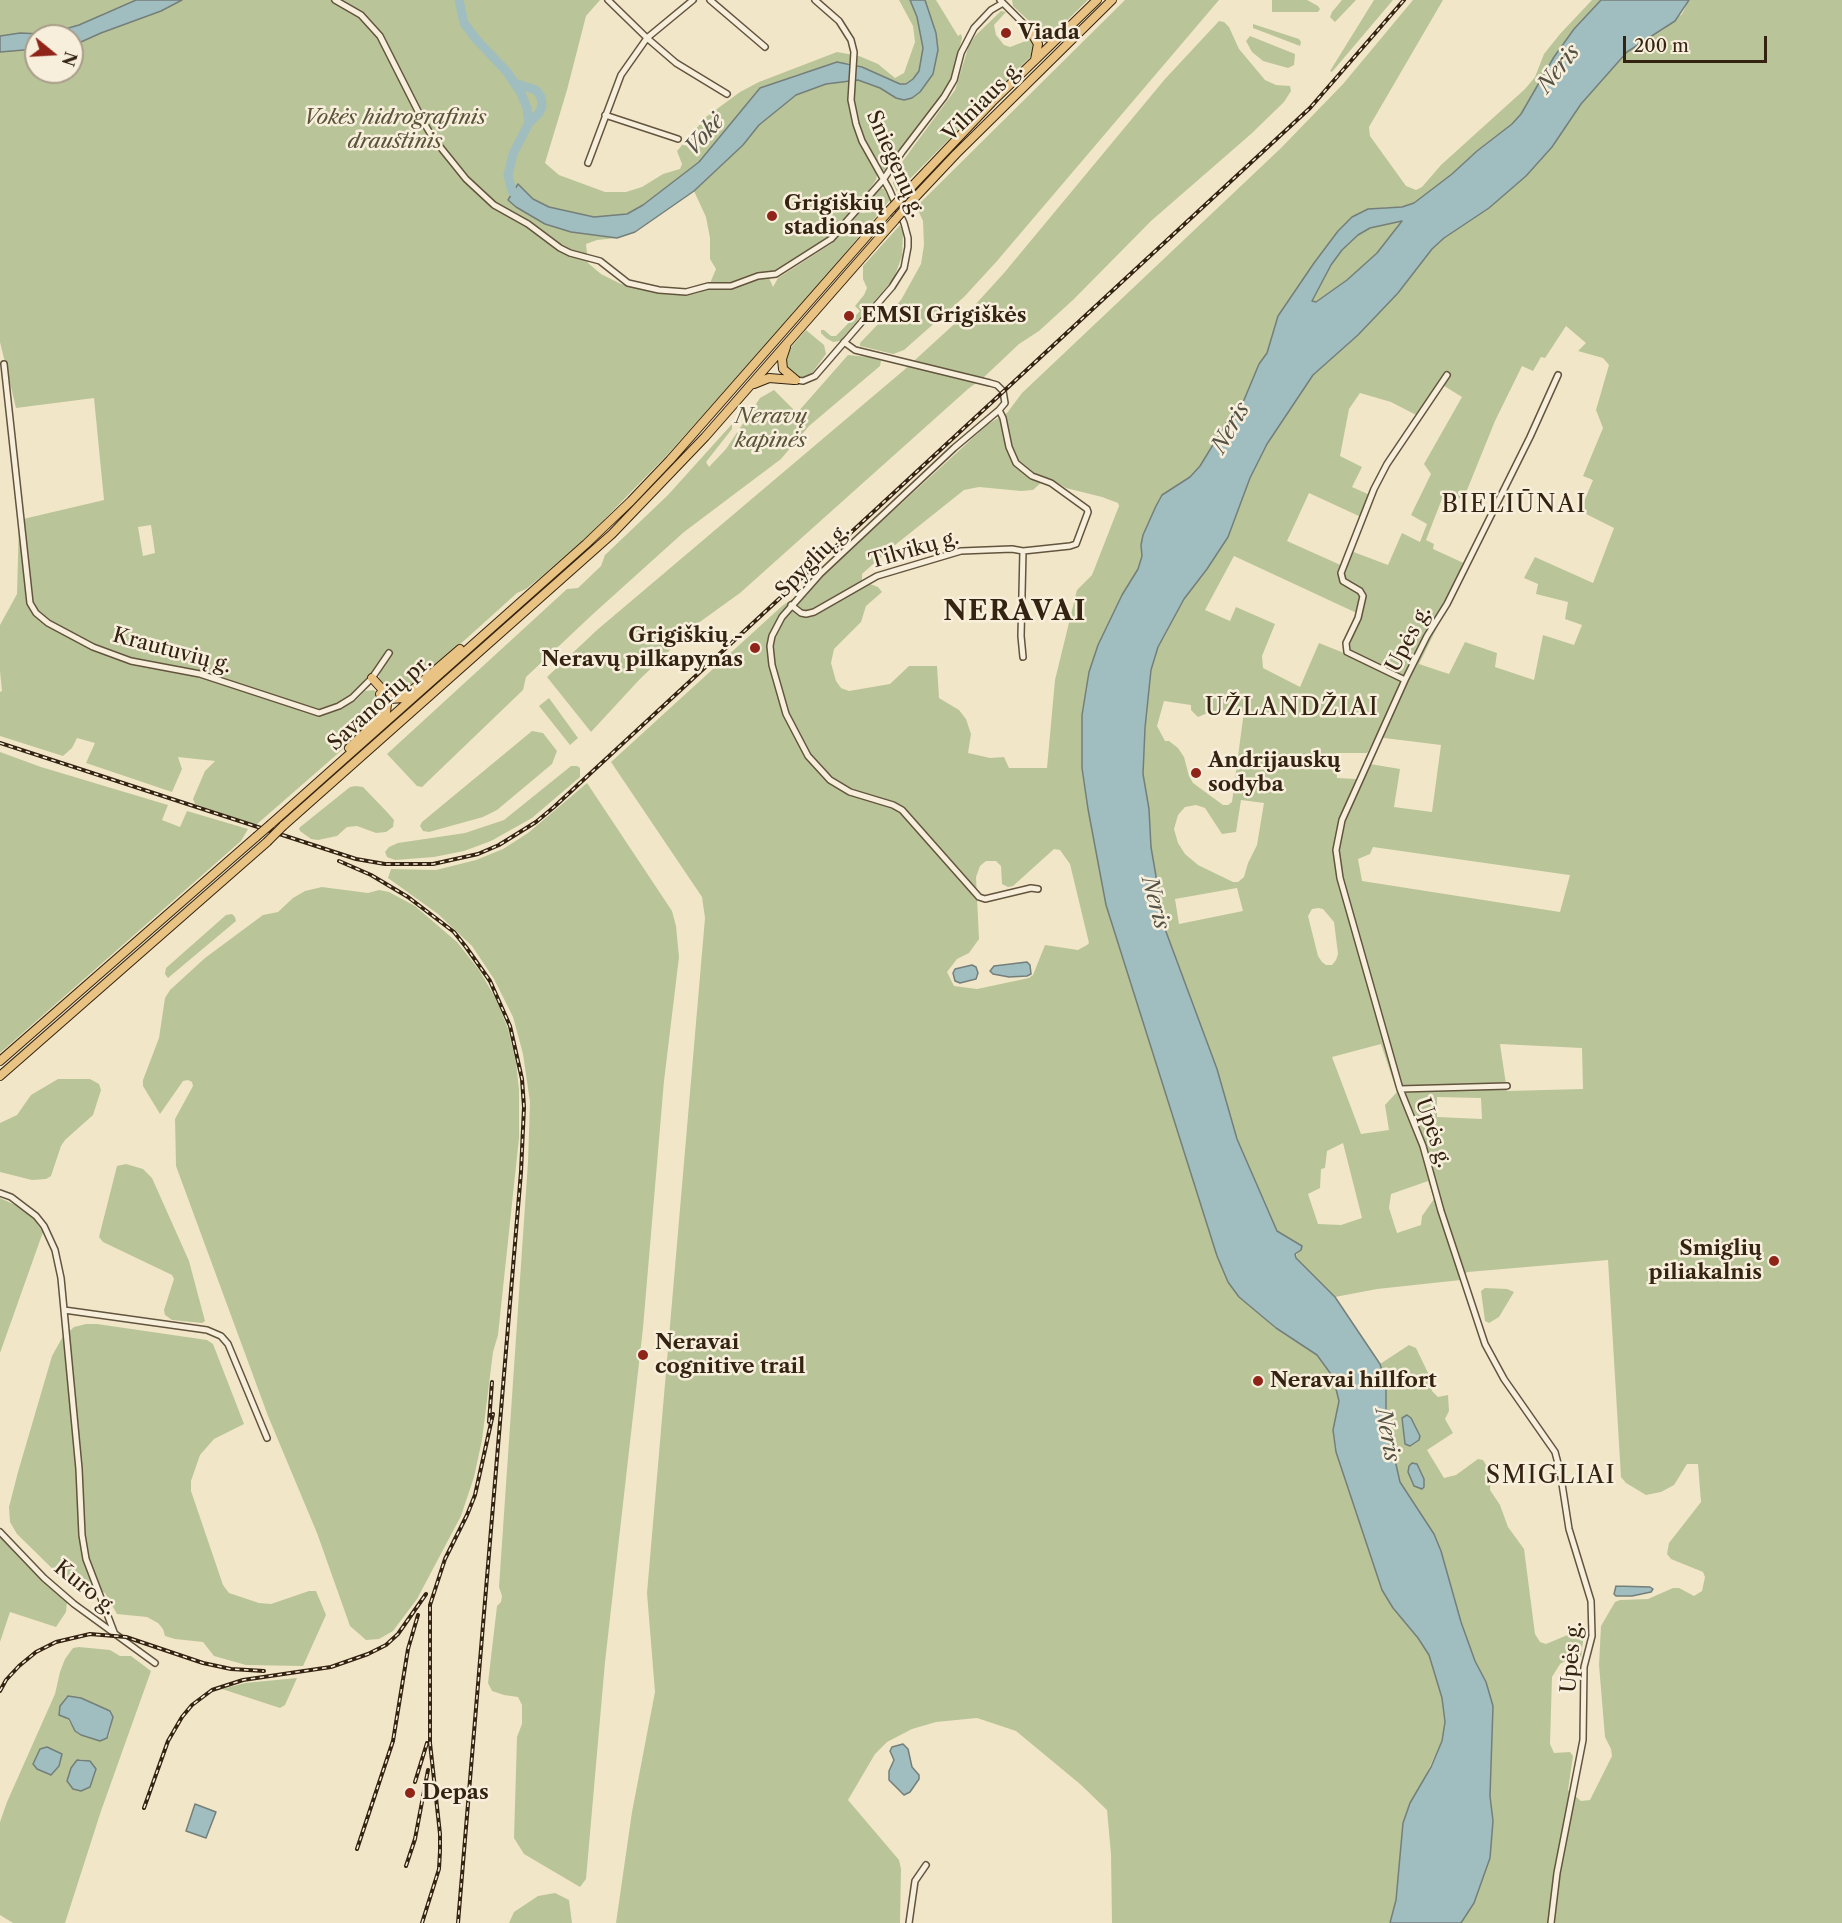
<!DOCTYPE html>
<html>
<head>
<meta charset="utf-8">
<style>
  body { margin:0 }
  #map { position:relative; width:1842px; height:1923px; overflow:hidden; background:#f2e6c9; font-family:"Libre Caslon Text",serif }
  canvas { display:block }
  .north { position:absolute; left:24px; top:24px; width:60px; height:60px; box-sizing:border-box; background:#f7efdc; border:2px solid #a99d8a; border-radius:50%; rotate:108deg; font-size:16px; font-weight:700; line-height:24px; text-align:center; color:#332310 }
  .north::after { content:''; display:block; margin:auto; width:21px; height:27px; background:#8f2418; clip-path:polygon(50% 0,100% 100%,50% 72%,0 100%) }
  .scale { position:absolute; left:1623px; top:36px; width:144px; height:27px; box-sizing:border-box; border:3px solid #332310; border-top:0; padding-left:8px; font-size:18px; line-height:21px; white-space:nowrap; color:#332310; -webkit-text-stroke:4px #f7efdc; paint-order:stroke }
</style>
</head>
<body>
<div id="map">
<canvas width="1842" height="1923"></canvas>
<div class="north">N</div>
<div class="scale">200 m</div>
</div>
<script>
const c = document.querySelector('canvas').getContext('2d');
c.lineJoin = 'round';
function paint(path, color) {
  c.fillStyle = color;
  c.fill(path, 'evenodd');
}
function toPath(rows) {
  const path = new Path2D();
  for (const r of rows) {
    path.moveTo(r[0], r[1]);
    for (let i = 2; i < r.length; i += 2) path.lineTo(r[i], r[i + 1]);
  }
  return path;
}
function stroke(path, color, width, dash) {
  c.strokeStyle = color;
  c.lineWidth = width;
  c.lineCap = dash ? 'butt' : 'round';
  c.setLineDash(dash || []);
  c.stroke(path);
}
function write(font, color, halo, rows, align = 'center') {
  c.font = font + ' "Libre Caslon Text",serif';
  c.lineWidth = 5;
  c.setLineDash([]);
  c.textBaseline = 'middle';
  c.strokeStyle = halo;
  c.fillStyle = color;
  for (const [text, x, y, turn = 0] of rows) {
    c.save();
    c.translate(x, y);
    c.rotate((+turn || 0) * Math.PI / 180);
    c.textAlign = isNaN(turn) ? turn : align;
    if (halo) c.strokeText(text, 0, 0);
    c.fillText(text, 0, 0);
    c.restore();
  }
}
paint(toPath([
  [0,0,136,0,102,14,171,0,600,0,586,16,567,90,545,163,559,175,605,192,626,192,642,187,663,174,680,169,682,164,677,151,706,117,740,92,759,82,837,52,859,56,878,64,895,78,904,73,915,42,913,26,899,0,910,0,917,17,923,48,919,71,913,79,906,84,900,84,862,67,848,63,799,74,761,88,699,162,643,205,627,214,594,217,549,207,533,199,511,202,571,232,617,238,597,240,586,244,588,263,601,274,621,284,679,295,698,293,708,288,716,269,710,259,710,238,706,217,694,191,743,145,759,125,796,95,826,84,858,80,912,98,920,92,933,74,938,51,936,33,925,0,936,0,958,36,961,34,962,38,952,78,946,89,885,171,880,169,864,138,856,112,854,90,849,90,848,104,852,123,875,170,877,175,876,180,855,209,826,241,770,275,769,278,773,287,778,278,831,244,880,188,884,189,890,200,820,283,668,454,590,534,542,576,526,589,517,593,406,693,393,696,378,680,381,669,378,667,374,670,350,697,355,701,365,691,374,690,384,704,382,715,256,825,195,804,193,799,205,771,215,761,178,757,182,769,172,792,86,763,95,743,77,738,72,748,63,756,0,736,0,692,2,691,0,671,0,625,17,594,19,520,104,500,94,398,16,408,0,342],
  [36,36,72,36,72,72,36,72],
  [151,525,155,553,143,556,138,527],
  [1012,0,1088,0,1052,35,1043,34,1013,6],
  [1125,0,1219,0,997,261,964,297,904,350,893,354,860,346,860,343,901,300,921,264,924,245,923,221,918,210,918,205],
  [1272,0,1307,0,1318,6,1320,9,1318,12,1272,12],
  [1342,0,1356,0,1335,22,1330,17,1332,12],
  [1374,0,1393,0,1332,72,1330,71],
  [1413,0,1443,0,1369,127,1370,136,1406,186,1416,190,1422,187,1441,165,1525,89,1535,77,1544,54,1560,34,1592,0,1601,0,1574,29,1554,57,1521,114,1512,124,1477,151,1452,174,1414,203,1402,207,1385,207,1338,231,1314,263,1278,316,1267,353,1259,364,1244,400,1230,417,1200,466,1190,477,1162,495,1156,506,1143,535,1141,545,1142,555,1138,569,1122,595,1098,645,1089,672,1082,715,1082,768,1088,809,1106,905,1217,1256,1228,1282,1239,1297,1275,1328,1317,1355,1333,1377,1339,1401,1333,1430,1336,1452,1382,1590,1393,1608,1418,1638,1429,1655,1442,1698,1445,1722,1442,1741,1403,1823,1396,1900,1390,1923,1112,1923,1111,1854,1107,1810,1080,1784,1016,1731,977,1718,936,1722,912,1729,887,1742,875,1754,848,1800,899,1860,901,1869,900,1923,616,1923,632,1812,655,1692,647,1593,705,918,702,897,611,762,782,606,808,589,988,424,1007,413,1022,393,1281,148,1343,84],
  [1050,479,1066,488,1102,497,1118,503,1119,506,1092,575,1077,590,1055,680,1047,768,1009,768,1004,757,990,758,968,753,971,734,966,719,959,710,939,698,937,666,909,666,890,684,849,691,841,688,836,681,831,663,834,649,861,622,866,606,882,592,878,587,862,581,862,574,890,549,964,490,979,487,1021,491,1033,490,1043,481],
  [1054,849,1060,850,1070,864,1089,943,1087,945,1078,950,1045,945,1033,975,1029,978,977,989,954,986,947,972,957,959,969,953,979,939,976,877,980,866,986,861,996,861,1001,866,1002,884,1008,887,1013,886],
  [1689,0,1842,0,1842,1923,1461,1923,1474,1903,1493,1821,1490,1796,1493,1706,1486,1682,1475,1661,1461,1622,1441,1551,1434,1534,1400,1482,1386,1420,1386,1384,1380,1364,1409,1345,1416,1348,1429,1375,1432,1391,1438,1397,1448,1395,1449,1411,1445,1419,1453,1433,1427,1450,1444,1478,1456,1475,1478,1459,1483,1460,1491,1473,1490,1490,1500,1505,1508,1527,1524,1549,1535,1634,1540,1642,1546,1644,1577,1631,1581,1630,1584,1633,1581,1658,1567,1660,1560,1664,1552,1677,1550,1744,1554,1753,1570,1752,1573,1756,1568,1790,1581,1801,1590,1800,1612,1756,1611,1749,1605,1737,1599,1665,1601,1626,1615,1602,1620,1600,1648,1599,1673,1588,1679,1588,1694,1596,1702,1591,1705,1577,1703,1572,1671,1559,1667,1554,1669,1543,1701,1502,1698,1464,1687,1464,1674,1485,1661,1492,1646,1495,1626,1483,1621,1477,1608,1260,1468,1272,1460,1275,1461,1280,1377,1289,1335,1297,1296,1258,1297,1252,1302,1248,1300,1244,1286,1238,1277,1232,1237,1139,1217,1069,1165,929,1151,847,1149,809,1143,774,1145,728,1151,670,1158,647,1184,599,1207,569,1228,537,1250,478,1267,444,1313,375,1358,335,1397,293,1432,249,1444,238,1489,208,1526,176,1552,147,1581,104,1627,52,1663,30,1682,14],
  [1566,326,1586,343,1578,351,1603,358,1609,365,1596,410,1603,428,1583,476,1593,480,1580,511,1614,528,1593,583,1535,557,1524,578,1538,584,1536,594,1568,602,1565,619,1582,625,1574,645,1543,635,1534,680,1495,667,1497,653,1465,642,1449,674,1419,664,1468,565,1433,549,1434,544,1426,540,1445,491,1463,500,1495,421,1522,366,1533,371,1541,357,1545,358],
  [1441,384,1462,397,1424,464,1431,474,1411,515,1427,524,1420,542,1402,533,1388,565,1351,551,1345,567,1287,541,1309,493,1361,517,1370,495,1352,487,1362,467,1340,456,1349,409,1360,393,1391,402,1420,417],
  [1234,556,1361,615,1344,653,1319,643,1300,687,1263,668,1262,656,1275,624,1236,607,1230,621,1205,610],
  [1164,701,1191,705,1191,710,1198,717,1210,712,1226,710,1244,711,1232,802,1228,805,1223,805,1193,783,1189,776,1184,757,1178,748,1169,741,1165,741,1157,726],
  [1376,737,1441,745,1432,812,1394,807,1400,769,1370,764,1356,779,1337,778,1336,753,1367,753],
  [1241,800,1264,803,1257,845,1248,863,1244,877,1238,882,1233,882,1198,865,1185,854,1178,843,1174,829,1178,815,1185,807,1196,805,1205,808,1222,834,1236,832],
  [1373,847,1569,875,1570,875,1560,912,1362,881,1358,859,1370,854],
  [1237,888,1243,911,1179,924,1175,899],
  [1318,908,1323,909,1334,922,1338,954,1336,960,1332,965,1326,965,1322,962,1318,956,1308,916,1312,909],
  [1381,1044,1397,1092,1385,1105,1389,1130,1361,1134,1332,1057],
  [1500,1044,1582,1048,1583,1089,1507,1091],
  [1437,1097,1481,1098,1482,1119,1437,1117],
  [1343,1143,1362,1218,1341,1225,1318,1224,1308,1194,1320,1188,1321,1169,1325,1168,1327,1151],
  [1428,1181,1434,1199,1422,1216,1421,1225,1397,1233,1389,1208,1391,1194],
  [1001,11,1006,12,994,25,996,35,1004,45,1010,47,1031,39,1035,43,1035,52,897,192,893,183,894,173,955,90,969,45,976,35],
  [1219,21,1224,22,1229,27,1239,49,1265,80,1276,85,1290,86,1291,91,1284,102,1251,134,1151,221,1074,299,1039,331,1019,344,983,378,968,389,740,593,697,624,639,680,591,732,547,677,597,630,904,370,974,306,1004,273,1165,79],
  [1253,24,1299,39,1301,42,1300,46,1253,28],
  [1250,36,1295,54,1294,65,1288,68,1263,61,1252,52,1246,41],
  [1402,221,1377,254,1347,280,1316,302,1312,301,1331,265,1342,250,1358,235,1370,228],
  [900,225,903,234,902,256,894,278,840,341,833,342,826,338,821,333,821,330,824,330,831,336,836,336,860,311,855,306,864,295,867,288,863,279,863,266],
  [806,330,824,345,826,354,810,376,802,378,795,376,784,366,786,353],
  [848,355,878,358,881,361,880,366,809,426,781,459,684,532,593,614,526,677,523,690,422,787,417,786,387,754,567,589,578,588,601,566,605,555,668,495,732,424,732,429,706,462,709,467,726,449,760,398,774,390,797,413],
  [549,698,578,738,570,745,539,706],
  [532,731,543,733,557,751,552,764,497,810,483,817,429,832,423,831,420,826,422,822],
  [0,752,41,767,168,805,162,820,180,827,187,811,248,829,241,841,0,1053],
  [571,766,577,766,580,768,580,777,532,818,491,841,464,851,434,857,395,860,387,857,385,852,389,847,398,843,465,833,504,820],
  [587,783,672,911,676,926,679,957,664,1081,643,1328,605,1662,586,1879,580,1887,524,1854,514,1838,517,1737,522,1724,522,1705,518,1697,504,1695,492,1691,488,1683,497,1606,501,1602,502,1596,499,1587,528,1162,530,1102,523,1054,513,1017,494,979,472,946,438,914,388,878,391,869,436,870,476,860,503,849,528,833],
  [356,786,363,787,387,812,394,820,393,827,386,832,376,833,357,826,347,827,337,836,318,840,311,839,300,831,299,828,350,787],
  [322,887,368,893,379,890,389,892,415,906,457,942,479,970,496,999,508,1029,516,1062,519,1090,519,1138,498,1335,493,1352,482,1440,474,1477,461,1516,417,1599,393,1631,379,1639,366,1640,350,1626,317,1533,268,1416,176,1166,175,1119,193,1086,192,1082,188,1080,183,1081,160,1114,143,1086,143,1080,159,1038,165,998,170,990,205,958,263,915,278,912,293,898,305,891],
  [232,914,235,917,236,921,168,978,165,974,166,968,226,915],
  [58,1079,90,1079,99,1084,101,1090,93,1115,65,1140,61,1146,51,1176,46,1179,32,1180,0,1172,0,1123,17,1115,31,1095],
  [126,1164,143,1169,152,1178,189,1261,205,1321,202,1323,172,1320,165,1315,164,1310,174,1279,172,1275,103,1242,99,1237,117,1166],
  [0,1198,15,1205,33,1218,43,1232,0,1353],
  [1485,1288,1507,1289,1514,1292,1499,1317,1489,1323,1485,1321,1481,1291],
  [86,1324,97,1324,207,1340,213,1344,244,1424,214,1439,200,1455,191,1481,191,1491,223,1585,229,1593,259,1603,271,1604,309,1591,316,1591,326,1615,303,1666,246,1665,214,1656,203,1642,175,1639,165,1636,163,1629,158,1623,147,1617,117,1614,105,1593,94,1589,83,1589,67,1583,17,1534,10,1522,9,1507,18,1472,52,1356,62,1338,74,1327],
  [0,1536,67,1602,66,1612,56,1627,10,1612,0,1642],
  [79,1647,110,1650,120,1656,131,1656,151,1671,101,1811,65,1923,13,1923,0,1915,0,1822,7,1802,55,1694,60,1672,65,1659,73,1648],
  [66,1697,81,1698,110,1711,113,1717,109,1736,101,1741,81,1735,75,1731,67,1718,62,1703],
  [51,1749,62,1754,59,1766,49,1775,34,1766],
  [80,1759,90,1761,96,1769,90,1787,68,1784,68,1775],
  [297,1678,285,1705,280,1708,222,1689,245,1683],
  [555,1893,569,1900,572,1923,509,1923,514,1912,538,1896]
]), '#b9c598');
const water = toPath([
  [136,0,182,0,161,11,101,33,72,46,72,36,36,36,36,49,0,52,0,36,20,33,42,34,58,31,79,25,136,0],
  [910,0,925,0,936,33,938,50,933,74,920,92,912,98,904,100,896,98,880,88,858,80,826,84,796,95,759,125,743,145,694,191,635,232,617,238,571,232,545,224,516,207,508,200,518,184,533,199,549,207,594,217,627,214,643,205,699,162,760,88,837,62,862,67,900,84,906,84,913,79,919,71,923,48,917,17,910,0],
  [1601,0,1689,0,1675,21,1627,52,1581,104,1552,147,1526,176,1489,208,1444,238,1432,249,1398,293,1358,335,1313,375,1267,444,1250,478,1228,537,1207,569,1184,599,1158,647,1151,670,1145,728,1143,774,1149,809,1151,847,1165,929,1217,1069,1237,1139,1277,1231,1302,1246,1301,1250,1295,1254,1296,1258,1335,1297,1380,1364,1386,1384,1386,1420,1400,1482,1434,1534,1441,1551,1461,1622,1475,1661,1486,1682,1493,1706,1490,1796,1493,1821,1490,1858,1474,1903,1461,1923,1390,1923,1396,1900,1403,1823,1410,1803,1431,1767,1442,1741,1445,1722,1442,1698,1429,1655,1418,1638,1393,1608,1382,1590,1336,1452,1333,1430,1339,1401,1333,1377,1317,1355,1276,1328,1239,1297,1228,1282,1217,1256,1106,905,1088,809,1082,768,1082,715,1089,672,1098,645,1122,595,1138,569,1142,556,1141,545,1143,535,1156,506,1162,495,1190,477,1200,466,1230,417,1244,400,1259,364,1267,353,1278,316,1314,263,1338,231,1352,217,1368,209,1402,207,1414,203,1452,174,1477,151,1512,124,1521,114,1554,57,1574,29,1601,0],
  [1402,221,1377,253,1347,280,1316,302,1312,301,1331,265,1342,250,1358,235,1370,228,1402,221],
  [1027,962,1030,965,1031,974,1027,976,1009,977,993,974,990,971,994,966,1027,962],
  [972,965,976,967,978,973,976,979,960,983,955,981,953,973,955,969,972,965],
  [1407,1415,1411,1418,1420,1436,1419,1440,1410,1446,1405,1444,1402,1418,1407,1415],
  [1412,1463,1417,1464,1424,1479,1424,1487,1422,1489,1414,1486,1408,1472,1409,1466,1412,1463],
  [1616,1586,1650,1587,1653,1589,1651,1592,1632,1596,1616,1596,1614,1594,1616,1586],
  [68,1696,81,1698,110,1711,113,1717,107,1738,100,1741,81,1735,75,1731,69,1719,59,1715,60,1706,68,1696],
  [903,1744,908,1749,912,1767,919,1775,919,1779,910,1792,904,1795,889,1780,889,1771,894,1760,890,1751,892,1747,903,1744],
  [47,1747,62,1754,59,1766,51,1775,37,1769,33,1764,40,1749,47,1747],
  [77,1760,90,1761,96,1769,90,1787,81,1791,73,1789,67,1781,71,1768,77,1760],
  [195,1804,216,1812,206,1838,186,1831,195,1804]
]);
paint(water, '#a0bdc0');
stroke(water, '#747f7a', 1.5);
stroke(toPath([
  [459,0,464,23,476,39,507,72,521,93,527,108,529,123],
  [514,83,536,90,541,97,542,106,539,113,529,123,513,154,508,175,512,191,521,202]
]), '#a0bdc0', 9);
const minor = toPath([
  [335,0,361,15,380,36,424,123,433,138,466,179,494,205,528,224,560,248,570,253,600,261,628,283,659,290,686,292,708,286,731,286,758,276,776,274,831,239,883,180,902,152,944,97,954,80,961,53,974,28,991,10,1003,3],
  [608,0,647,38,676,63,727,94],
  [710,0,765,47],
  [1000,0,1031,31],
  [605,115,678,139],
  [588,163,621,75,647,38,693,0],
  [844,342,855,350,990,383,997,385,1003,391,1005,403,999,410,954,448,820,574,782,617,772,636,770,646,772,665,786,714,808,756,830,780,850,792,893,805,902,810,979,897,985,899,1031,888,1038,889],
  [4,364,30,603,36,613,48,623,93,647,131,661,200,674,319,713,339,706,352,698,372,678,389,653],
  [796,380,803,381,815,376,892,287,904,268,908,247,908,238,904,223,889,189,862,141,856,124,851,100,854,52,851,40,839,21,815,0],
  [1023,551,1021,636,1023,657],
  [791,605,801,613,806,614,814,612,877,576,961,551,1012,549,1023,551,1070,546,1076,544,1088,512,1087,509,1051,483,1032,476,1016,463,1009,447,1003,418,999,410],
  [1405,680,1347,652,1346,643,1358,618,1363,596,1360,591,1343,581,1341,573,1374,489,1387,464,1447,375],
  [1400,1089,1507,1086],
  [0,1193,11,1197,36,1216,44,1226,55,1250,61,1278,79,1469,82,1535,86,1559,114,1632],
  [64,1310,207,1330,221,1336,228,1344,267,1438],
  [0,1532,44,1578,74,1604,155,1663],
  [909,1923,915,1881,926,1865],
  [1551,1923,1557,1873,1583,1740,1584,1667,1592,1636,1591,1601,1569,1529,1560,1471,1555,1452,1504,1379,1485,1344,1441,1211,1423,1146,1400,1089,1340,878,1336,850,1342,820,1405,680,1427,636,1447,604,1530,437,1558,375]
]);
const highway = toPath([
  [1031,31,1049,38,1058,34],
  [1031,32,1038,44,1035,60],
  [901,198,992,102,1097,0],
  [907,206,956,154,1112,0],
  [786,347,782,359,783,369,796,380],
  [754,384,769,378,794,380],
  [372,678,391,699,403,698,460,649],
  [349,748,386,712,387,704,380,694],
  [271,824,586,544,631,501,670,460,887,213],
  [283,826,612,534,705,437,895,220],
  [0,1061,256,837],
  [0,1076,267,842]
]);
stroke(minor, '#63543e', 8);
stroke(highway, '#332310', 10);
stroke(minor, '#f7efdc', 5);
stroke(highway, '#e9c384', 8);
const rail = toPath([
  [0,743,356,859,385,864,433,864,478,854,499,845,536,822,554,807,1310,108,1404,0],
  [339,861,371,875,408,897,454,932,466,947,490,981,510,1026,522,1079,524,1107,521,1172,458,1923],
  [489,1422,492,1382],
  [0,1691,6,1680,19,1666,36,1652,56,1642,90,1634,126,1637,203,1663,231,1669,264,1671],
  [415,1782,427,1743],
  [144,1808,168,1741,182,1717,192,1705,212,1690,243,1680,331,1667,368,1654,386,1645,398,1634,426,1594],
  [357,1849,393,1741,408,1649,418,1615],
  [406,1866,415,1839,428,1770],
  [422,1923,439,1869,440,1851,440,1834,430,1743,430,1605,445,1559,467,1515,475,1495,493,1414]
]);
stroke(rail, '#332310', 4);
stroke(rail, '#f7efdc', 1.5, [4.5]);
const highwayBridge = toPath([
  [887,213,901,198],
  [895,220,907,206],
  [256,837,271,824],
  [267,842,283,826]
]);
stroke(highwayBridge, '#332310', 10, []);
stroke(highwayBridge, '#e9c384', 8);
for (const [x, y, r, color] of [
  [1006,33,6,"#8f2418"],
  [772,216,6,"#8f2418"],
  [849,316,6,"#8f2418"],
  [755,648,6,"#8f2418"],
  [1196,773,6,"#8f2418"],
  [1774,1261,6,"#8f2418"],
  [643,1355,6,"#8f2418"],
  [1258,1381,6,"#8f2418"],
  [410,1793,6,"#8f2418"]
]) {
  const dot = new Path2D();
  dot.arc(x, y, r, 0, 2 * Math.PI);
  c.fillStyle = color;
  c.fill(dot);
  stroke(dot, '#f7efdc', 2);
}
write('bold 21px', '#332310', '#f7efdc', [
  ["Viada",1018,33],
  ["Grigiškių",784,204],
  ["stadionas",784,228],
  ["EMSI Grigiškės",861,316],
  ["Grigiškių -",743,636,"right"],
  ["Neravų pilkapynas",743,660,"right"],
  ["Andrijauskų",1208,761],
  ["sodyba",1208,785],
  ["Smiglių",1762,1249,"right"],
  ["piliakalnis",1762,1273,"right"],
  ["Neravai",655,1343],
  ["cognitive trail",655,1367],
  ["Neravai hillfort",1270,1381],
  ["Depas",422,1793]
], 'left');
write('21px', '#332310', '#f7efdc', [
  ["Vilniaus g.",983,102,-45],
  ["Sniegenų g.",895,164,66],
  ["Tilvikų g.",914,550,-16],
  ["Spyglių g.",813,561,-45],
  ["Upės g.",1409,639,-62],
  ["Krautuvių g.",172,651,15],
  ["Savanorių pr.",380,703,-42],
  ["Upės g.",1433,1133,71],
  ["Kuro g.",85,1588,39],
  ["Upės g.",1572,1657,-85]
]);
write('italic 21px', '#5b5439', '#f7efdc', [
  ["Vokės hidrografinis",395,118],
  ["draustinis",395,142],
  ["Neravų",771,417],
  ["kapinės",771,441]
]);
write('italic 22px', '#545145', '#f7efdc', [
  ["Neris",1559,69,-52],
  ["Vokė",705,135,-48],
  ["Neris",1231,428,-60],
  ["Neris",1155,903,75],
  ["Neris",1387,1435,79]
]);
c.letterSpacing = '1.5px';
write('24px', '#332310', '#f7efdc', [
  ["BIELIŪNAI",1514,505],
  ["UŽLANDŽIAI",1292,708],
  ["SMIGLIAI",1551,1476]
]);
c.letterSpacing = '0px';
c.letterSpacing = '1.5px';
write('bold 27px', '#332310', '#f7efdc', [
  ["NERAVAI",1015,612]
]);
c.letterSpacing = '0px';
</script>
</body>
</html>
